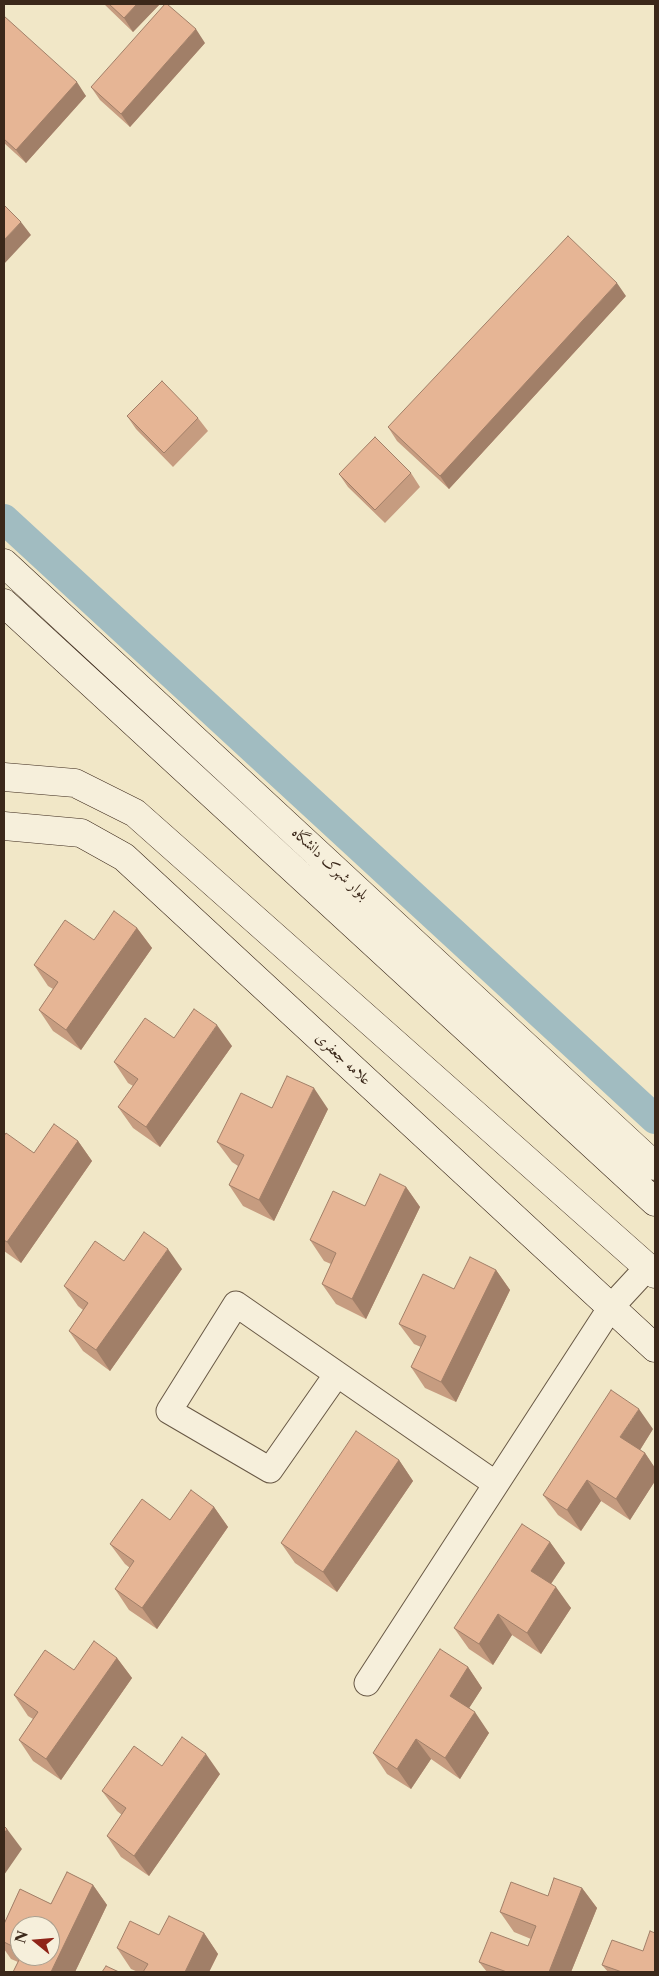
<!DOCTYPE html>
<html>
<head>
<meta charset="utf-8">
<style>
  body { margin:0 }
  #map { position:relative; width:659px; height:1976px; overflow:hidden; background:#f1e7c7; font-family:"Libre Caslon Text",serif }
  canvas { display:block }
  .frame { position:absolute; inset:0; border:5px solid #3b281a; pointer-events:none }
  .north { position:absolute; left:10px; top:1916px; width:50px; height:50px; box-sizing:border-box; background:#f6efdb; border:1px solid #ab9f8e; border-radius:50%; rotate:287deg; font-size:14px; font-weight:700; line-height:20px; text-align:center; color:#3b281a }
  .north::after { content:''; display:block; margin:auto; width:18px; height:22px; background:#8f2418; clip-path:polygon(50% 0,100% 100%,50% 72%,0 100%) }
</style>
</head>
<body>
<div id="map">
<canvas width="659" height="1976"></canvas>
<div class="frame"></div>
<div class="north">N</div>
</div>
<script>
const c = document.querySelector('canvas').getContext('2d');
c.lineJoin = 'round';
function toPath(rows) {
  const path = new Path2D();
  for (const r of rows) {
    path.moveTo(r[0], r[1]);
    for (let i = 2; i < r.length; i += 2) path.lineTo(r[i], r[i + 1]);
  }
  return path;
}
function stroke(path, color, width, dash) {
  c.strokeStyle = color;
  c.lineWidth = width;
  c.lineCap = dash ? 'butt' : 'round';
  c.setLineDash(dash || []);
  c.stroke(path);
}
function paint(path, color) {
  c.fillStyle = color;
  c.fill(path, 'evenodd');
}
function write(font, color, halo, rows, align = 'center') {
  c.font = font + ' "Libre Caslon Text",Amiri,serif';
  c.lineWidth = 5;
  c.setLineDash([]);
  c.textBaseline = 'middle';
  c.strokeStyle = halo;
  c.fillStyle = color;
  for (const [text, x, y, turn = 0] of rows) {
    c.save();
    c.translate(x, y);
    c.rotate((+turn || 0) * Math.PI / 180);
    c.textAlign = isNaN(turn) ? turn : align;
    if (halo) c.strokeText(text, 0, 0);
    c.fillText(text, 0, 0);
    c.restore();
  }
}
stroke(toPath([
  [4,519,655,1119]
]), '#a1bcc1', 30);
const street = toPath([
  [337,1374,270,1470,169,1411,236,1304,337,1374,496,1484],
  [367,1683,611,1307,648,1267]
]);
const secondary = toPath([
  [4,563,655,1166],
  [4,603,655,1202],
  [4,777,75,783,135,813,655,1274],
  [4,826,81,833,124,857,655,1348]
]);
stroke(street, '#685845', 27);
stroke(secondary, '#3b281a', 29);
stroke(street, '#f6efdb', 25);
stroke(secondary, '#f6efdb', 28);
paint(toPath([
  [104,4,160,4,133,32],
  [4,16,86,96,26,163,4,143],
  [205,43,130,127,100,100,91,87],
  [626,296,449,489,397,441,388,427],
  [127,416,198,418,208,431,173,467,136,429],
  [411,473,420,487,385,523,348,487,339,474],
  [137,928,152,948,81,1050,53,1031,39,1010,53,989,48,986,34,965],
  [174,1038,232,1046,160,1147,133,1128,118,1107,133,1086,128,1083,114,1062],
  [272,1108,328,1109,274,1221,243,1206,229,1185,238,1166,232,1162,217,1142],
  [4,1136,34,1153,78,1141,92,1161,21,1263,4,1251],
  [406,1187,420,1207,366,1319,336,1304,322,1284,331,1264,324,1261,310,1240,365,1206],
  [124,1261,182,1269,110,1371,83,1351,69,1331,83,1310,78,1306,64,1286],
  [496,1270,510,1290,456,1402,425,1388,411,1367,421,1347,414,1344,399,1324,454,1289],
  [653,1429,640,1450,645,1453,655,1468,655,1481,630,1520,601,1501,581,1531,558,1515,543,1495],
  [399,1460,413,1481,337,1592,295,1563,281,1543],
  [214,1507,228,1527,157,1629,129,1610,115,1589,130,1568,125,1564,110,1544,170,1520],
  [550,1542,565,1563,551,1584,571,1608,541,1654,512,1635,493,1665,469,1649,454,1628],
  [117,1658,132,1678,61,1780,33,1761,19,1740,33,1719,28,1716,14,1695,74,1670],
  [468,1667,482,1688,469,1708,489,1733,460,1779,431,1759,411,1789,387,1774,373,1753],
  [162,1766,220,1774,149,1876,121,1857,107,1836,122,1815,117,1811,102,1791],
  [67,1872,93,1885,107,1905,75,1972,13,1972,18,1962,11,1959,4,1949,4,1924,20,1889,51,1904],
  [20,1926,50,1926,50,1956,20,1956],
  [582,1888,597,1908,571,1972,487,1972,479,1962,528,1946,531,1939,514,1932,500,1912,548,1896],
  [204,1933,218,1954,209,1972,138,1972,131,1969,117,1948,159,1935],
  [643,1951,655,1972,608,1972,602,1965]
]), '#c69c80');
paint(toPath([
  [137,4,160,4,133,32,124,18],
  [196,29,205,43,130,127,121,114],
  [77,82,86,96,26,163,16,150],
  [21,222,31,235,4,264,4,240],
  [617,283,626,296,449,489,440,476],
  [137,928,152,948,81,1050,66,1030],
  [217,1025,232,1046,160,1147,146,1127],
  [314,1088,328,1109,274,1221,259,1200],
  [78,1141,92,1161,21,1263,7,1242],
  [406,1187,420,1207,366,1319,352,1299],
  [168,1249,182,1269,110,1371,96,1350],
  [496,1270,510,1290,456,1402,441,1382],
  [639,1409,653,1429,635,1458,620,1437],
  [645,1453,655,1468,655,1481,630,1520,616,1499],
  [399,1460,413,1481,337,1592,323,1572],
  [587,1480,601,1501,581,1531,567,1510],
  [214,1507,228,1527,157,1629,142,1608],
  [550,1542,565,1563,546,1591,531,1571],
  [556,1587,571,1608,541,1654,527,1633],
  [498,1614,512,1635,493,1665,479,1644],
  [117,1658,132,1678,61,1780,46,1759],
  [468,1667,482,1688,464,1716,450,1696],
  [475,1712,489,1733,460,1779,445,1758],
  [416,1739,431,1759,411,1789,397,1769],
  [206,1754,220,1774,149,1876,134,1856],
  [7,1829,22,1849,4,1875,4,1834],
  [93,1885,107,1905,75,1972,51,1972],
  [582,1888,597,1908,571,1972,549,1972],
  [204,1933,218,1954,209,1972,185,1972]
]), '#a17f68');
const building = toPath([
  [109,4,137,4,124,18,109,4],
  [165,4,167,4,196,29,121,114,91,87,165,4],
  [4,16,77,82,16,150,4,139,4,16],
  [4,205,21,222,4,240,4,205],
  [568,236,617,283,440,476,388,427,568,236],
  [162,381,198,418,164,453,127,416,162,381],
  [375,437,411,473,375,510,339,474,375,437],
  [114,911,137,928,66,1030,39,1010,58,982,34,965,65,920,94,940,114,911],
  [194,1009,217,1025,146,1127,118,1107,138,1079,114,1062,145,1018,174,1038,194,1009],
  [287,1076,314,1088,259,1200,229,1185,244,1155,217,1142,241,1093,272,1108,287,1076],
  [54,1124,78,1141,7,1242,4,1240,4,1136,6,1133,34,1153,54,1124],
  [380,1174,406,1187,352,1299,322,1284,336,1253,310,1240,333,1191,365,1206,380,1174],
  [144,1232,168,1249,96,1350,69,1331,88,1303,64,1286,95,1241,124,1261,144,1232],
  [470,1257,496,1270,441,1382,411,1367,426,1336,399,1324,423,1274,454,1289,470,1257],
  [611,1390,639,1409,620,1437,645,1453,616,1499,587,1480,567,1510,543,1495,611,1390],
  [356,1431,399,1460,323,1572,281,1543,356,1431],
  [191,1490,214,1507,142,1608,115,1589,134,1561,110,1544,142,1499,170,1520,191,1490],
  [522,1524,550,1542,531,1571,556,1587,527,1633,498,1614,479,1644,454,1628,522,1524],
  [94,1641,117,1658,46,1759,19,1740,38,1712,14,1695,45,1650,74,1670,94,1641],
  [440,1649,468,1667,450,1696,475,1712,445,1758,416,1739,397,1769,373,1753,440,1649],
  [182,1737,206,1754,134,1856,107,1836,126,1808,102,1791,134,1746,162,1766,182,1737],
  [4,1826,7,1829,4,1834,4,1826],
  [67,1872,93,1885,51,1972,13,1972,21,1956,50,1956,50,1926,20,1926,20,1950,4,1942,4,1924,20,1889,51,1904,67,1872],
  [554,1878,582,1888,549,1972,507,1972,479,1962,491,1932,528,1946,536,1926,500,1912,511,1882,548,1896,554,1878],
  [169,1916,204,1933,185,1972,143,1972,148,1964,117,1948,130,1921,159,1935,169,1916],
  [650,1931,655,1933,655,1972,622,1972,602,1965,612,1940,643,1951,650,1931],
  [106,1966,119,1972,102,1972,106,1966]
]);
paint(building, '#e6b595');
stroke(building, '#a17f68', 1);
write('15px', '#3b281a', '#f6efdb', [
  ["بلوار شهرک دانشگاه",330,864,43],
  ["علامه جعفری",343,1059,43]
]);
</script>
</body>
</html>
